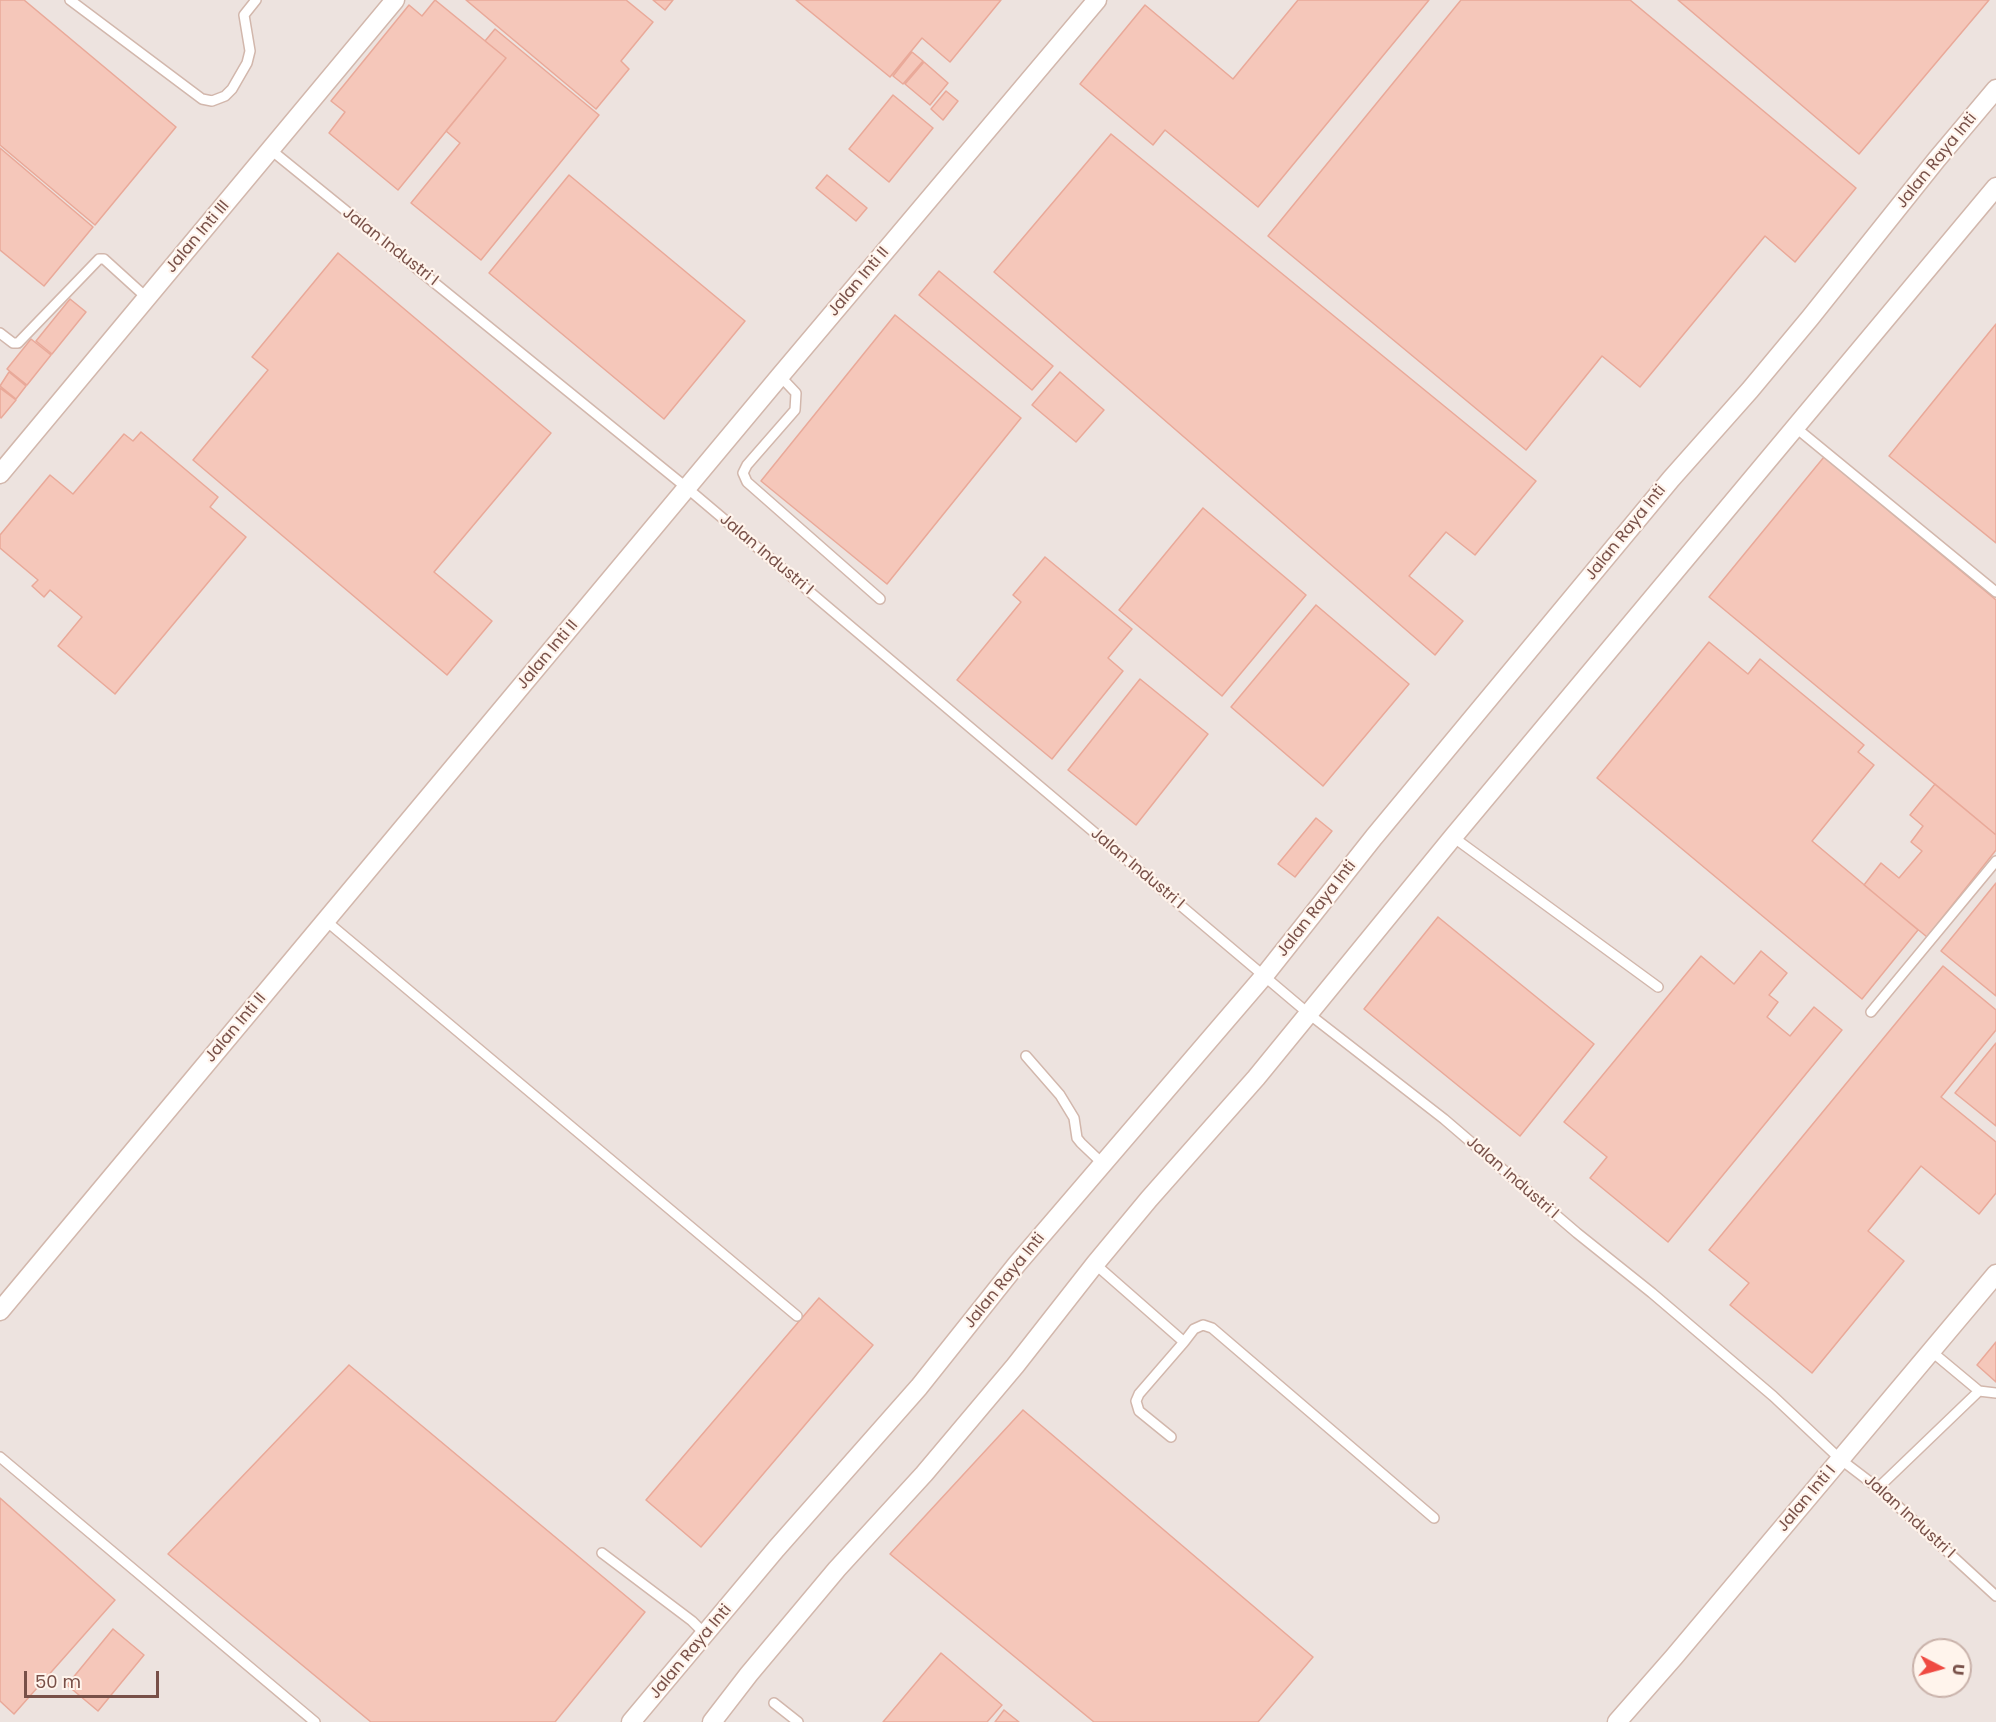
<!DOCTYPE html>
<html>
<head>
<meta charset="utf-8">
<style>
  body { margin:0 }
  #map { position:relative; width:1996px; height:1722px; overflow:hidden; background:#feefe4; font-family:Poppins,sans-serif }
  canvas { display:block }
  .north { position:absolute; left:1912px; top:1638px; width:60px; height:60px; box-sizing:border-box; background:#fff4ec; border:2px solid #c9b2aa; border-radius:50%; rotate:96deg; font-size:16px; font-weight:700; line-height:24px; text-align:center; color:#785048 }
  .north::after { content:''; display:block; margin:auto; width:21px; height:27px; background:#ef4a42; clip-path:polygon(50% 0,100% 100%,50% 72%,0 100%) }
  .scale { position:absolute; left:24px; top:1671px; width:135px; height:27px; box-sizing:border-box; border:3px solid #785048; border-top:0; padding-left:8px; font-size:18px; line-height:21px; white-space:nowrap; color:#785048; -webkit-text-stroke:4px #fff4ec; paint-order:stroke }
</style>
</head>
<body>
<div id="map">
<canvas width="1996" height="1722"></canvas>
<div class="north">U</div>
<div class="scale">50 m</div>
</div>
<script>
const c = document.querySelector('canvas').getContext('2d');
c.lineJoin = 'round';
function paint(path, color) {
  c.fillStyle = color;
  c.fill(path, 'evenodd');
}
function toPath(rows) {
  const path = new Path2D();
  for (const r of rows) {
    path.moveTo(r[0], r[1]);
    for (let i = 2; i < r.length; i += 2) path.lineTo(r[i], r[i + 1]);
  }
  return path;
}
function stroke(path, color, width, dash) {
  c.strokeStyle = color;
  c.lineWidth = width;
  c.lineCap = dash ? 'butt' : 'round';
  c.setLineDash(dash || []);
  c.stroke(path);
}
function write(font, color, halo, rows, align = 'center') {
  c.font = font + ' Poppins,sans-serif';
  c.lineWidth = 4.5;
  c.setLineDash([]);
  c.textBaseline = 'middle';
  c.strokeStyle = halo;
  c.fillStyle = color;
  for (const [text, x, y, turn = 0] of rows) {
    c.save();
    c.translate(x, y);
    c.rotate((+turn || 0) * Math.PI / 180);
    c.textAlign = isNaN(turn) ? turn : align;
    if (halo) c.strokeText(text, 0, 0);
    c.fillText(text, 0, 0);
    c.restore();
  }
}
paint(toPath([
  [0,0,1996,0,1996,1722,0,1722],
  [1924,1650,1960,1650,1960,1686,1924,1686]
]), '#ede3df');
const building = toPath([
  [0,0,24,0,176,127,95,225,0,145,0,0],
  [435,0,506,58,398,190,329,133,345,112,331,101,409,5,422,16,435,0],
  [466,0,626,0,653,22,621,61,629,69,596,109,466,0],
  [653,0,673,0,665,10,653,0],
  [796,0,1001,0,950,62,922,38,890,77,796,0],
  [1298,0,1429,0,1258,207,1165,130,1153,145,1080,84,1145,5,1233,79,1298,0],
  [1461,0,1630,0,1856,188,1795,262,1765,236,1640,387,1602,356,1526,450,1268,236,1461,0],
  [1678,0,1989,0,1859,154,1678,0],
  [495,29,599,115,481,260,411,203,460,143,446,131,506,58,485,41,495,29],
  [912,52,923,61,903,84,893,76,912,52],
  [924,62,948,83,930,105,905,84,924,62],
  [946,91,958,101,943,120,931,109,946,91],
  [893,95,933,128,889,182,849,149,893,95],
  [1111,134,1536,481,1475,555,1446,532,1409,576,1463,621,1435,655,994,272,1111,134],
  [0,148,93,227,44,286,0,250,0,148],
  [569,175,745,321,664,419,489,273,569,175],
  [827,175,867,208,856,221,816,188,827,175],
  [338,253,551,433,434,572,492,621,447,675,193,460,268,370,252,357,338,253],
  [939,271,1053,366,1032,390,919,295,939,271],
  [70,299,86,312,52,354,36,341,70,299],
  [895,315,1021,418,887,584,761,481,895,315],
  [1996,324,1996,543,1889,456,1996,324],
  [31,339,51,355,27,385,7,369,31,339],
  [9,372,26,386,16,399,0,386,9,372],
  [1060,372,1104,410,1076,442,1032,405,1060,372],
  [0,388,16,400,1,418,0,417,0,388],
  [141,432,218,497,210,507,246,537,115,694,58,646,82,617,50,590,44,597,32,586,38,580,0,548,0,535,50,475,73,494,124,434,133,441,141,432],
  [1824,457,1996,600,1996,835,1709,597,1824,457],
  [1203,508,1306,595,1222,696,1119,610,1203,508],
  [1045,557,1132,629,1108,658,1123,671,1052,759,957,680,1021,602,1013,595,1045,557],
  [1316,605,1409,684,1323,786,1231,707,1316,605],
  [1709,642,1748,674,1760,659,1864,745,1858,752,1874,765,1812,841,1918,930,1862,999,1597,778,1709,642],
  [1140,679,1208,734,1136,825,1068,770,1140,679],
  [1935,784,1996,835,1996,850,1927,937,1864,885,1881,863,1899,878,1922,851,1911,842,1923,826,1910,815,1935,784],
  [1316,818,1332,831,1295,877,1278,864,1316,818],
  [1996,883,1996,996,1941,951,1996,883],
  [1438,917,1594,1044,1520,1136,1364,1009,1438,917],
  [1761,951,1787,973,1769,995,1778,1002,1767,1017,1790,1036,1814,1007,1842,1030,1668,1242,1590,1178,1607,1157,1564,1122,1701,956,1734,984,1761,951],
  [1943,966,1996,1010,1996,1030,1941,1097,1996,1142,1996,1193,1979,1214,1921,1166,1868,1231,1904,1261,1812,1373,1730,1305,1749,1283,1709,1250,1943,966],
  [1996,1043,1996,1126,1955,1093,1996,1043],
  [819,1298,873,1345,701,1547,646,1500,819,1298],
  [1996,1342,1996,1382,1977,1365,1996,1342],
  [349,1365,645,1612,555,1722,371,1722,168,1554,349,1365],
  [1023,1410,1313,1657,1258,1722,1094,1722,890,1554,1023,1410],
  [0,1498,115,1600,14,1714,0,1701,0,1498],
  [113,1629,144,1655,98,1711,67,1685,113,1629],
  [941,1653,1002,1705,987,1722,883,1722,941,1653],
  [1004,1710,1019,1722,995,1722,1004,1710]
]);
paint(building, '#f5c7ba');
stroke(building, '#e9a999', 1.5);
const lane = toPath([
  [70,0,202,99,212,101,225,96,232,89,247,63,250,51,244,15,256,0],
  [271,150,687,488,1309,1014,1444,1119,1577,1233,1652,1293,1773,1396,1840,1459,1878,1488,1996,1596],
  [0,333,13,343,18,343,99,259,104,259,147,298],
  [780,376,796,393,795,410,747,465,743,473,747,482,880,599],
  [1795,427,1996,592],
  [1453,837,1658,987],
  [325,920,797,1316],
  [1871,1012,1996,861],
  [1026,1056,1060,1095,1074,1118,1077,1138,1081,1143,1102,1163],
  [1095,1264,1184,1342,1139,1394,1136,1401,1139,1411,1171,1437],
  [1184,1342,1194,1329,1203,1325,1212,1328,1434,1518],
  [1931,1351,1979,1391],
  [0,1457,315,1722],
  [1878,1488,1979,1391,1996,1393],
  [602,1553,692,1621,706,1635],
  [774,1703,798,1722]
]);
const street = toPath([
  [0,474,395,0],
  [0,1311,780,376,1097,0],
  [631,1722,776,1549,919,1387,1017,1264,1264,976,1374,837,1671,479,1750,390,1810,318,1937,159,1996,89],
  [712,1722,749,1674,837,1569,924,1474,1015,1366,1095,1264,1149,1199,1256,1078,1453,837,1996,187],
  [1617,1722,1674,1657,1996,1274]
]);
stroke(lane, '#d2b7ac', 12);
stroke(street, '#d2b7ac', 21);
stroke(lane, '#fff', 9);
stroke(street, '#fff', 18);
write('16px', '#785048', '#fff4ec', [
  ["Jalan Raya Inti",1937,161,-51],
  ["Jalan Inti III",198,237,-50],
  ["Jalan Industri I",390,247,38],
  ["Jalan Inti II",859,282,-50],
  ["Jalan Raya Inti",1626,533,-51],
  ["Jalan Industri I",766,555,40],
  ["Jalan Inti II",548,655,-50],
  ["Jalan Industri I",1137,869,40],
  ["Jalan Raya Inti",1317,909,-52],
  ["Jalan Inti II",236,1028,-50],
  ["Jalan Industri I",1512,1178,41],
  ["Jalan Raya Inti",1005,1281,-51],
  ["Jalan Inti I",1807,1499,-50],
  ["Jalan Industri I",1909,1517,42],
  ["Jalan Raya Inti",691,1652,-50]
]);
</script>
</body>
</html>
